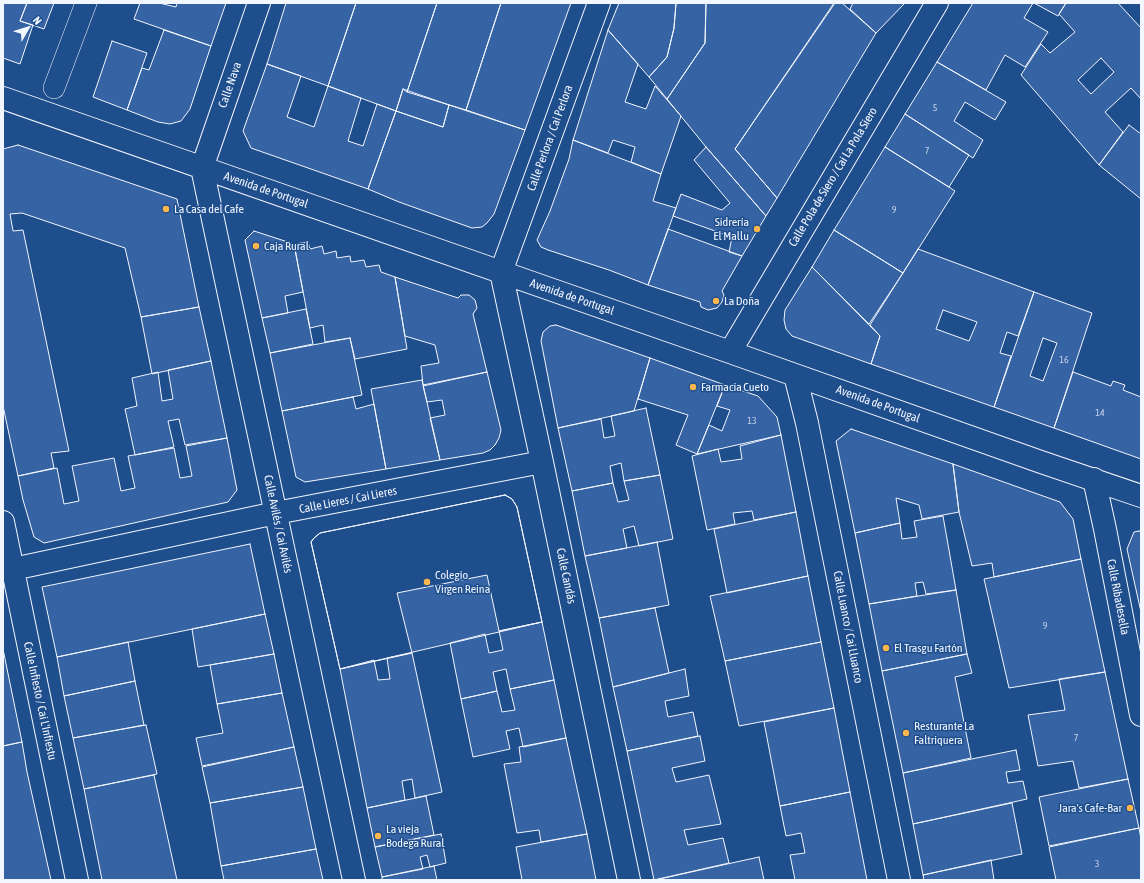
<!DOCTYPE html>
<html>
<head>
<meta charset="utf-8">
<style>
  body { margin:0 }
  #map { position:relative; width:1144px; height:883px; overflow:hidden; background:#1f4e8c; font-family:"Asap Condensed",sans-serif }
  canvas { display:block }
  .frame { position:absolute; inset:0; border:4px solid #f2f6ff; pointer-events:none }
  .north { position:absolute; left:8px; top:8px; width:40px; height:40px; -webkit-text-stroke:3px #1f4e8c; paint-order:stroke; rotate:51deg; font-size:11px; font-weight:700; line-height:16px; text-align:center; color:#f2f6ff }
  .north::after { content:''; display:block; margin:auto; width:14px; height:18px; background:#f2f6ff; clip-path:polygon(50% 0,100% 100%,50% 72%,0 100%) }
</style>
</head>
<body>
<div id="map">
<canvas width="1144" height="883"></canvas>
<div class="frame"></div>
<div class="north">N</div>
</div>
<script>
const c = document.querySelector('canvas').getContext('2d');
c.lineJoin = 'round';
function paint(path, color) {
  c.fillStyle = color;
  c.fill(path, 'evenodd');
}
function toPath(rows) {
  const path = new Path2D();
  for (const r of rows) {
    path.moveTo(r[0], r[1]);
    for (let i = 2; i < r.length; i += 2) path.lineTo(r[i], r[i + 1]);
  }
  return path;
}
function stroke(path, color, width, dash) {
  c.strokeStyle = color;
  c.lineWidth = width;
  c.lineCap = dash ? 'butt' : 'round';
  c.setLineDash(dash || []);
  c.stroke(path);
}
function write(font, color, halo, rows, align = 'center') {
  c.font = font + ' "Asap Condensed",sans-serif';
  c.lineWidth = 3;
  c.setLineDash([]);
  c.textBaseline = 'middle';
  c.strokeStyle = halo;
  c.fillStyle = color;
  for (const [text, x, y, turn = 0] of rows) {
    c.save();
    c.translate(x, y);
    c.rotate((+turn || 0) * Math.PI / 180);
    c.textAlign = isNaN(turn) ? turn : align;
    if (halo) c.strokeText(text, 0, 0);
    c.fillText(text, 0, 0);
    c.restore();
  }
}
const building = toPath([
  [3,3,27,3,20,21,33,25,20,64,3,58,3,3],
  [27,3,54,3,44,29,20,21,27,3],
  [140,3,159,3,176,7,177,3,226,3,211,46,134,19,140,3],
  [286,3,356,3,328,86,267,64,286,3],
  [356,3,437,3,407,92,403,89,396,111,328,86,356,3],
  [437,3,501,3,466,110,407,92,437,3],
  [501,3,571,3,525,130,466,110,501,3],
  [619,3,676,3,674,28,667,57,649,77,608,30,619,3],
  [676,3,706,3,705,43,667,99,649,77,667,57,674,28,676,3],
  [706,3,835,3,735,149,777,198,766,216,706,147,667,99,705,43,706,3],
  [834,3,842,3,876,33,777,198,735,149,834,3],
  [853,3,905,3,876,33,850,9,853,3],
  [973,3,1033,3,1024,18,1048,32,1025,67,1005,55,986,90,937,62,973,3],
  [1034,3,1066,3,1058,16,1034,3],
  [1066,3,1118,3,1141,28,1141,99,1131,88,1105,112,1123,132,1099,165,1021,75,1041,44,1050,53,1075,32,1059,14,1066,3],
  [1101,58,1114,72,1091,94,1078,80,1101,58],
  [164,30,211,46,190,109,181,121,170,124,158,122,127,110,142,68,149,70,164,30],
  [608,30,638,64,625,102,646,109,655,86,681,116,661,174,631,162,635,147,613,140,608,153,573,140,608,30],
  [112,41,147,53,127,110,93,97,112,41],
  [937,62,1006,102,995,120,965,102,954,121,983,140,973,158,905,114,937,62],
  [267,64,301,76,287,117,314,127,328,86,361,98,348,141,363,146,377,104,396,111,368,189,251,148,243,131,267,64],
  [403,89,449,105,443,127,396,111,403,89],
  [449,105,525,130,494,214,487,223,482,227,472,228,399,202,368,189,396,111,443,127,449,105],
  [905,114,969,155,949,187,885,147,905,114],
  [1129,125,1141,134,1141,199,1099,165,1129,125],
  [573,140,661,174,653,201,676,208,648,285,609,270,548,250,541,247,537,240,550,211,569,159,573,140],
  [18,145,177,199,199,307,141,317,125,248,22,213,10,214,13,231,23,230,69,451,51,453,54,468,18,476,3,406,3,149,18,145],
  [706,147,766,216,742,256,729,252,732,237,673,216,681,194,722,210,730,203,694,160,706,147],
  [885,147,955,191,903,273,834,230,885,147],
  [668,229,742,256,722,291,724,295,722,302,717,308,708,310,701,307,700,302,648,285,668,229],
  [834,230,903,273,869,324,812,267,834,230],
  [254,231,294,244,303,292,285,296,288,313,262,318,245,240,254,231],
  [308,242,310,249,322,246,324,254,336,251,337,258,350,256,351,262,364,260,366,267,379,265,381,272,395,277,407,349,355,359,350,338,325,342,323,325,310,328,294,244,308,242],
  [918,249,1034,292,1018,336,1007,332,1000,353,1011,356,994,407,871,364,880,336,870,325,918,249],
  [943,310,977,322,969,341,936,329,943,310],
  [812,267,880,336,871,364,792,336,786,329,784,320,785,310,812,267],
  [395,277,458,298,461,295,469,295,475,300,477,308,473,314,487,372,423,385,421,366,439,363,435,345,405,336,395,277],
  [1034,292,1092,313,1054,428,994,407,1034,292],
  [1043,338,1057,343,1043,381,1030,376,1043,338],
  [199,307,211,361,152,374,141,317,199,307],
  [306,309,313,344,270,353,262,318,306,309],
  [556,325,650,358,634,411,558,428,541,341,543,332,550,326,556,325],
  [350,338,362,395,282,411,270,353,350,338],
  [650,358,725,385,697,454,676,445,688,415,638,399,650,358],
  [211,361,227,438,185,445,179,419,168,421,174,447,135,455,125,409,137,406,132,378,158,372,162,401,173,399,168,370,211,361],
  [487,372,501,430,499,438,495,445,490,450,483,453,440,460,430,418,445,415,442,400,427,402,423,386,487,372],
  [1073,372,1111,386,1113,381,1125,385,1123,390,1141,397,1141,459,1054,428,1073,372],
  [422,380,440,460,386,469,371,389,422,380],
  [725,385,758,396,777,417,781,435,697,454,709,425,722,431,730,410,717,406,725,385],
  [353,397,356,409,374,404,386,469,305,482,296,477,282,411,353,397],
  [646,408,660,475,624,481,621,463,610,466,613,483,572,491,558,428,601,419,604,438,615,436,611,416,646,408],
  [851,429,953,464,959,512,922,519,919,505,896,498,900,523,855,533,836,441,851,429],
  [781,435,796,512,754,520,752,511,733,513,735,524,707,530,692,456,718,449,721,462,742,459,740,446,781,435],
  [227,438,237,490,228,502,44,543,34,537,23,500,18,476,57,468,64,504,79,501,72,466,114,458,121,491,135,488,128,456,174,448,180,478,192,476,186,446,227,438],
  [953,464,1060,502,1073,519,1081,559,994,577,992,563,972,566,959,512,953,464],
  [660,475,673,539,639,546,634,526,623,529,627,548,585,556,572,491,613,483,618,502,629,500,624,481,660,475],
  [505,495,512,499,517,507,542,622,340,669,311,542,314,538,320,533,505,495],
  [505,495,512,499,517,507,542,622,499,631,487,575,397,593,412,653,340,669,311,542,314,538,320,533,505,495],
  [796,512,808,576,727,593,714,529,796,512],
  [943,516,956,590,926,594,923,582,915,583,917,596,869,604,855,533,900,523,902,539,917,537,914,521,943,516],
  [1139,531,1141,532,1141,612,1127,549,1134,532,1139,531],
  [657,542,669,605,599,618,585,556,657,542],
  [250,544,265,614,57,657,42,587,250,544],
  [1081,559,1105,672,1009,688,984,579,1081,559],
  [808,576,821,642,725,661,710,596,808,576],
  [956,590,967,654,882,671,869,604,956,590],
  [655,608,669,673,613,687,599,618,655,608],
  [265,614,274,654,198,667,192,629,265,614],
  [542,622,554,680,510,689,506,669,493,672,497,691,461,699,450,643,485,634,489,653,503,650,499,631,542,622],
  [128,642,135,681,64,696,57,657,128,642],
  [821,642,834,708,739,726,725,661,821,642],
  [3,649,22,742,3,746,3,649],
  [412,653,442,792,415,798,412,779,402,781,405,800,367,808,340,669,374,660,378,680,390,679,387,658,412,653],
  [274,654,282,693,217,704,210,665,274,654],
  [967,654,972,673,955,677,971,758,903,773,882,671,967,654],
  [685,669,689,696,665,701,668,717,693,712,698,736,627,751,613,687,685,669],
  [1105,672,1128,779,1079,788,1073,761,1038,766,1028,715,1065,710,1059,679,1105,672],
  [554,680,566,738,523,747,519,728,506,731,510,749,473,757,461,699,497,691,502,712,515,710,510,689,554,680],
  [135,681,144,725,73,738,64,696,135,681],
  [282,693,294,747,202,766,196,738,223,733,217,704,282,693],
  [834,708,850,792,780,806,764,722,834,708],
  [146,725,157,774,84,789,73,738,146,725],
  [700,736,705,761,672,768,676,782,709,775,721,824,684,830,688,845,723,838,729,863,654,880,627,751,700,736],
  [566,738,587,834,541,842,539,830,517,833,504,764,521,762,519,747,566,738],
  [22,742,27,772,51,880,3,880,3,746,22,742],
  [294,747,303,787,210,803,202,767,294,747],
  [1016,750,1020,770,1006,772,1008,783,1023,781,1027,799,913,824,903,773,1016,750],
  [154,775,177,880,102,880,84,789,154,775],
  [1128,779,1139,828,1049,846,1039,797,1128,779],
  [303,787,316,849,221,866,210,803,303,787],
  [850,792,867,880,795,880,790,855,805,853,801,833,786,836,780,806,850,792],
  [426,796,434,835,375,847,367,808,426,796],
  [1012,803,1022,854,923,875,913,824,1012,803],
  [1139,828,1141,839,1141,880,1056,880,1049,847,1139,828],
  [441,834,446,863,430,867,427,855,420,857,423,869,382,877,375,847,441,834],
  [587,834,596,880,522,880,516,847,587,834],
  [316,849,323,880,224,880,221,866,316,849],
  [759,857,764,880,655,880,759,857],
  [991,860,994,880,924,880,923,875,991,860],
  [434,866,437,880,382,880,382,877,434,866]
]);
paint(building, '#3563a3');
stroke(building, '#f2f6ff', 1);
const pedestrian = toPath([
  [54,88,86,3]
]);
const minor = toPath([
  [599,3,501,272,542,462,629,880],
  [3,98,730,352,1041,462,1141,496],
  [202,168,354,880],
  [202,168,259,3],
  [730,352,937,3],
  [795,375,807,423,899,880],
  [1094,479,1105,529,1141,715],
  [3,522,77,880],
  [13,569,276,513,542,462]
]);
stroke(pedestrian, '#f2f6ff', 22);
stroke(minor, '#f2f6ff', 24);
stroke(pedestrian, '#1f4e8c', 21);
stroke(minor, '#1f4e8c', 22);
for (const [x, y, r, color] of [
  [166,209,4,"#ffb74d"],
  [757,229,4,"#ffb74d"],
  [256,246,4,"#ffb74d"],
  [716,301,4,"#ffb74d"],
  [693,387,4,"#ffb74d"],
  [427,582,4,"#ffb74d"],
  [886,648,4,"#ffb74d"],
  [906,733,4,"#ffb74d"],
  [1130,808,4,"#ffb74d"],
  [378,836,4,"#ffb74d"]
]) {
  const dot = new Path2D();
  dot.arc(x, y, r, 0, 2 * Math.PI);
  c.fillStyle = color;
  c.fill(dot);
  stroke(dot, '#1f4e8c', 1.5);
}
write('10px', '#c3d1e8', null, [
  ["5",935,108],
  ["7",927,151],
  ["9",894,210],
  ["16",1064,360],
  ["14",1100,413],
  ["13",752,421],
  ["9",1045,626],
  ["7",1076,738],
  ["3",1097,864]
]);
write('12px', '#f2f6ff', '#1f4e8c', [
  ["Calle Nava",230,85,-71],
  ["Calle Perlora / Cai Perlora",550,138,-70],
  ["Calle Pola de Siero / Cai La Pola Siero",833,177,-59],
  ["Avenida de Portugal",266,190,19],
  ["Avenida de Portugal",572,297,19],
  ["Avenida de Portugal",878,404,20],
  ["Calle Lieres / Cai Lieres",348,500,-11],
  ["Calle Avilés / Cai Avilés",278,524,78],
  ["Calle Candás",566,576,78],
  ["Calle Ribadesella",1118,597,79],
  ["Calle Luanco / Cai Lluanco",848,627,79],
  ["Calle Infiesto / Cai L'Infiestu",40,701,78]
]);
write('12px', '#f2f6ff', '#1f4e8c', [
  ["La Casa del Cafe",174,209],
  ["Sidrería",749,222,"right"],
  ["El Mallu",749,236,"right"],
  ["Caja Rural",264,246],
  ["La Doña",724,301],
  ["Farmacia Cueto",701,387],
  ["Colegio",435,575],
  ["Virgen Reina",435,589],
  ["El Trasgu Fartón",894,648],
  ["Resturante La",914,726],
  ["Faltriquera",914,740],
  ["Jara's Cafe-Bar",1122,808,"right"],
  ["La vieja",386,829],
  ["Bodega Rural",386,843]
], 'left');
</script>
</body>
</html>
